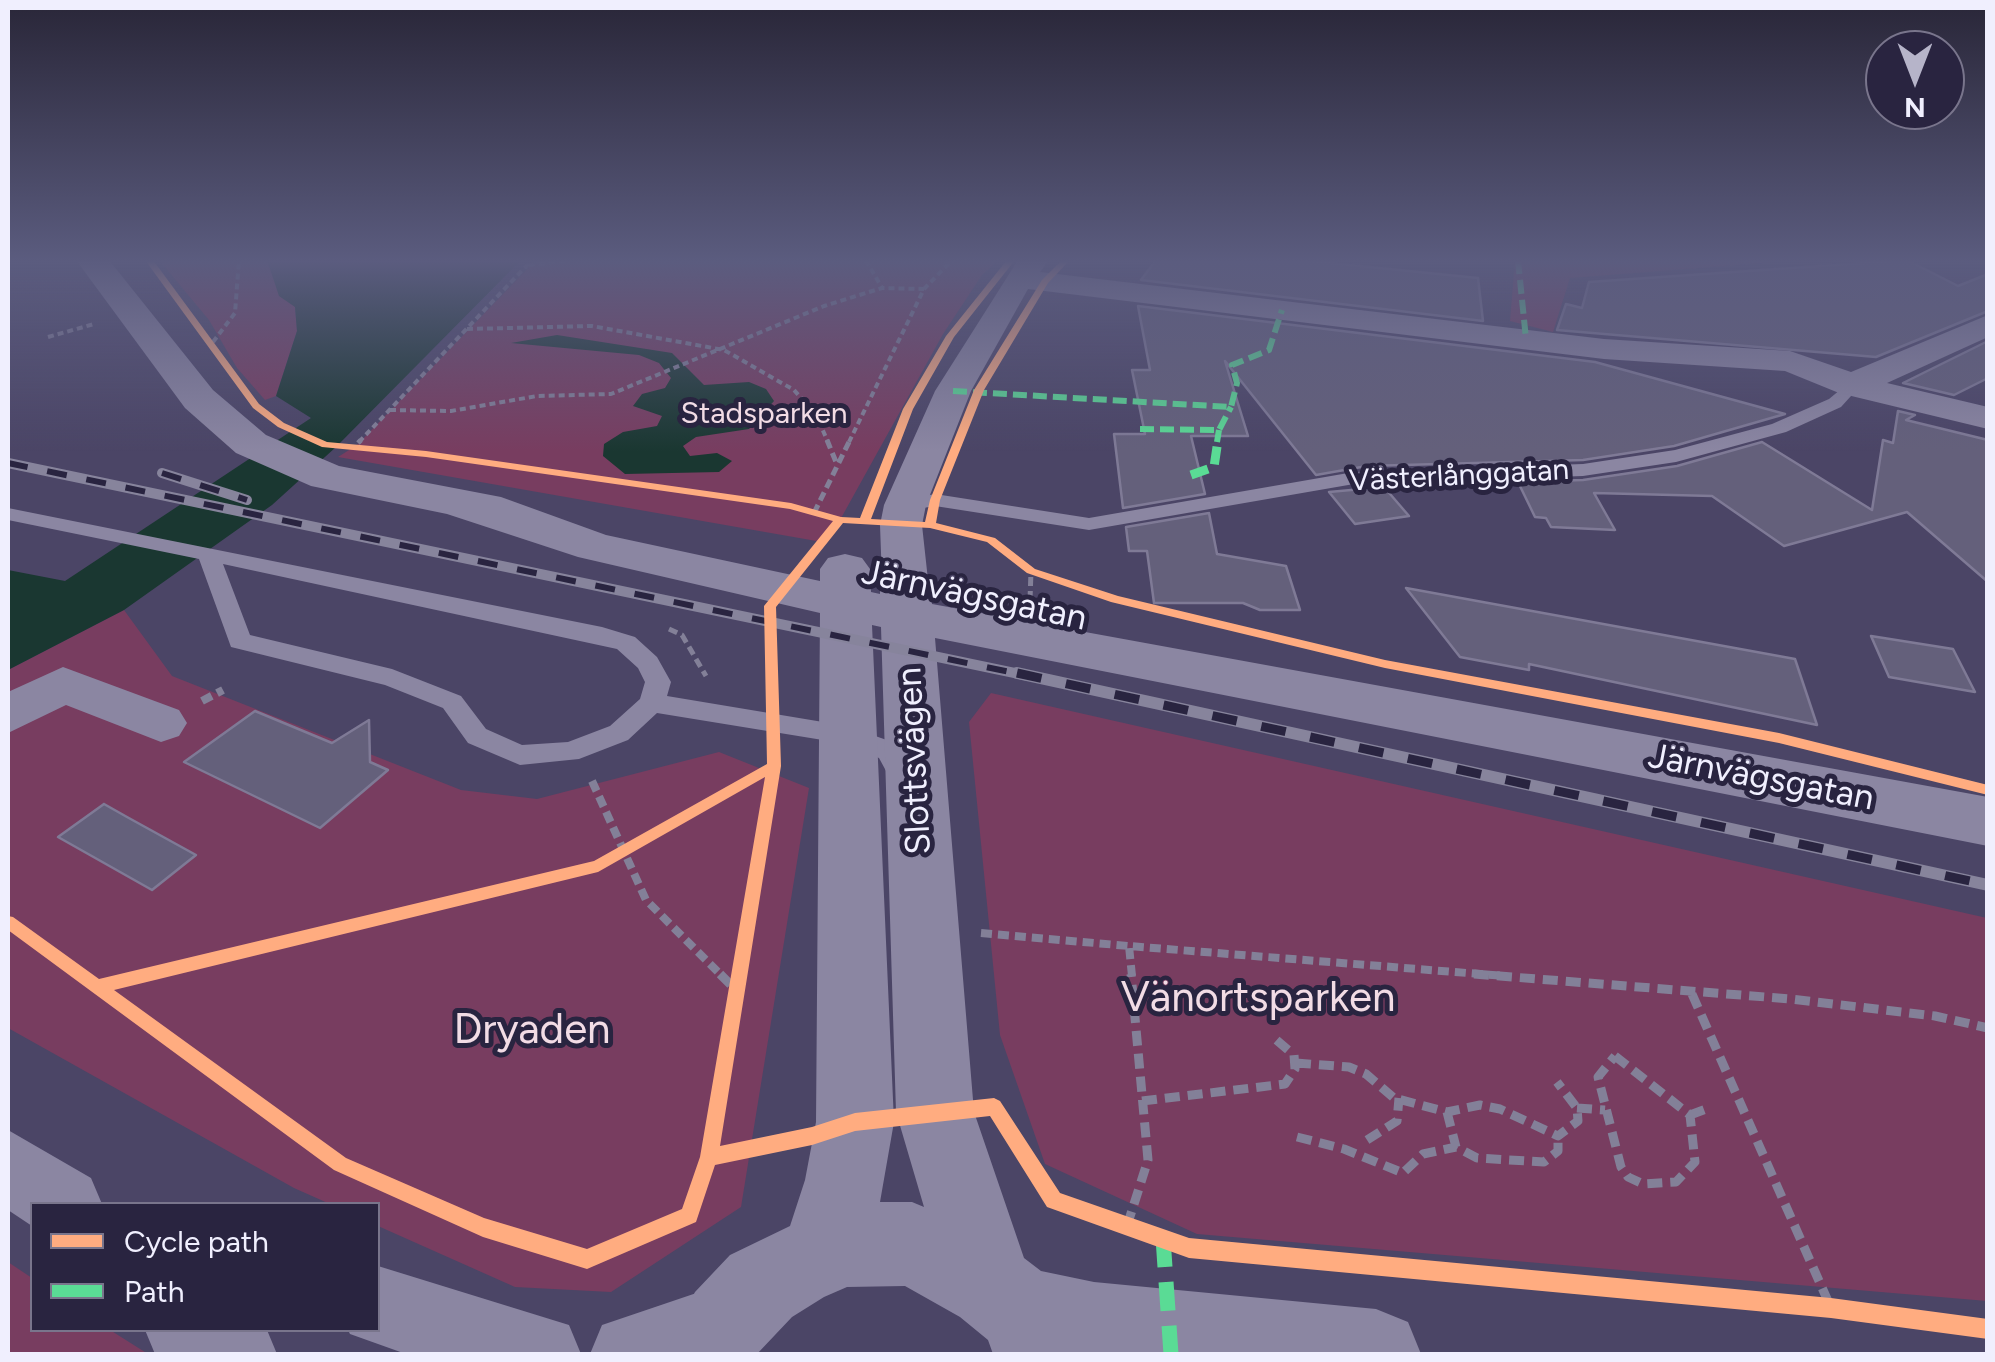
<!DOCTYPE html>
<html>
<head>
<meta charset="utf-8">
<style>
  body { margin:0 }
  #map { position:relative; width:1995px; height:1362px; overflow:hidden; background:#4b4566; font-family:Figtree,sans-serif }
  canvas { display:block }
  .frame { position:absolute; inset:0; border:10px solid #f0effe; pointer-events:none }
  .legend { position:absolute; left:30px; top:1202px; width:350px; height:130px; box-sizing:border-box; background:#292440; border:2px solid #79758c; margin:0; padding:12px 18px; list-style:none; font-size:30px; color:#f0effe }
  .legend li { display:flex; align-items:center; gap:20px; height:50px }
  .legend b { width:50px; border:2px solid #79758c }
  .north { position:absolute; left:1865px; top:30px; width:100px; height:100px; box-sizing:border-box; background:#292440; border:2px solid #79758c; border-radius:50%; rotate:180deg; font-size:28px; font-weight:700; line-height:40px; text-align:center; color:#f0effe }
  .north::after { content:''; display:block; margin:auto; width:35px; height:45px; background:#b6b4c9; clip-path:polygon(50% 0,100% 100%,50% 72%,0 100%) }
</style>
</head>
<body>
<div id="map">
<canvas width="1995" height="1362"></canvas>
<div class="frame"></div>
<ul class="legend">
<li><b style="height:12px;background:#ffac80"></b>Cycle path</li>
<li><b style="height:12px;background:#5adb95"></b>Path</li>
</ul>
<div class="north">N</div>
</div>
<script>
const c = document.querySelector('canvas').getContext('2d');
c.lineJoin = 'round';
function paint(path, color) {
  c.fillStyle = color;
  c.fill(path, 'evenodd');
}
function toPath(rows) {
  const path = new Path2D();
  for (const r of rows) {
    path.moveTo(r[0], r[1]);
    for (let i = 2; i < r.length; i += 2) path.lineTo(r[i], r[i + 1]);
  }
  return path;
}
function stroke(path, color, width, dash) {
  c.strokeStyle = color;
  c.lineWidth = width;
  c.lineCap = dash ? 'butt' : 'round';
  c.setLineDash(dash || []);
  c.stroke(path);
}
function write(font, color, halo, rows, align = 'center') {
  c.font = font + ' Figtree,sans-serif';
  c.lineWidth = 10;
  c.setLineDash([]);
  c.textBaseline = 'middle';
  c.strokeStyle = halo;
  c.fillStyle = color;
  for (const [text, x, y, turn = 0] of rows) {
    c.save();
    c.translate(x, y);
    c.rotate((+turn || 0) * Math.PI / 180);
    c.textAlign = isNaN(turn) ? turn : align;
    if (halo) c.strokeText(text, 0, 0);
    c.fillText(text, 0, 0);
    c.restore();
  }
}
paint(toPath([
  [159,260,267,260,295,307,297,331,276,396,265,400,237,368,209,320],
  [536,260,999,260,982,275,943,334,840,520,822,542,338,457,357,445],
  [1515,260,1801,260,1570,278,1553,332,1510,321],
  [124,610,172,676,461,790,537,799,719,752,809,788,741,1207,611,1292,515,1287,378,1226,378,1204,330,1204,294,1188,8,1028,8,670],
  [991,693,1987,918,1987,1301,1197,1234,1045,1164,1000,1035,969,722],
  [8,1262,32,1278,32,1330,110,1330,148,1354,8,1354]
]), '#783d60');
paint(toPath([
  [267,260,521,260,336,447,272,505,124,610,8,670,8,570,65,581,311,418,276,396,297,331,295,307,279,296],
  [557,335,672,353,704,385,749,382,766,389,774,401,749,429,696,437,683,446,690,456,717,453,732,461,719,472,625,474,603,456,604,444,623,432,657,426,662,416,633,406,642,394,665,388,671,378,659,363,639,355,511,343]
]), '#1a3731');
const building = toPath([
  [1156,260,1301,260,1478,278,1483,321,1141,280,1156,260],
  [1907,260,1958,286,1988,274,1988,311,1876,357,1557,330,1566,304,1582,308,1589,282,1907,260],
  [1138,306,1595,362,1785,414,1674,446,1583,460,1367,466,1316,475,1225,361,1248,436,1191,436,1205,494,1123,508,1114,434,1145,434,1132,370,1150,370,1138,306],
  [1988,341,1988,378,1954,395,1903,383,1988,341],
  [1898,411,1915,415,1906,420,1988,440,1988,582,1907,512,1784,546,1712,496,1594,493,1615,530,1551,527,1546,518,1535,517,1518,482,1583,480,1677,466,1762,442,1872,510,1883,440,1893,443,1898,411],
  [1384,487,1409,516,1355,524,1329,492,1384,487],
  [1209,513,1217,554,1286,566,1300,610,1260,610,1243,603,1154,603,1147,551,1129,551,1126,527,1209,513],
  [1406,588,1795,659,1817,725,1529,664,1529,670,1460,657,1406,588],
  [1871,636,1953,649,1975,692,1889,677,1871,636],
  [255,711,332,743,369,720,370,762,388,770,320,828,184,762,255,711],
  [104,804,127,817,196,855,152,890,58,837,104,804]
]);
paint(building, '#64607b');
stroke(building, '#7f7a96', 2.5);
stroke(toPath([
  [866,260,882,288],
  [529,265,572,260],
  [467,329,592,326,724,350,794,390,816,415,828,442],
  [48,337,94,324],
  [213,342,235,313,239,260],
  [390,410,451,411,537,396,611,394,824,306,882,288,924,289],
  [359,442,532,260],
  [849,442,924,289,952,260]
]), '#838098', 4, [6, 4]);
stroke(toPath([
  [827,440,836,462],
  [358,443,361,440],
  [814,513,850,440],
  [1030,600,1031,571],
  [669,629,682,635,706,676]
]), '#838098', 5, [9, 5]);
stroke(toPath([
  [202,701,223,690],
  [592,781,646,900,722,976],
  [981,933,1129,946],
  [1132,976,1129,946,1505,976]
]), '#838098', 8, [11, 6]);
stroke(toPath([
  [720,974,737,991],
  [1474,974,1791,999,1935,1016,1988,1028],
  [1692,994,1831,1308],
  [1615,1056,1690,1115,1695,1162,1676,1182,1643,1184,1628,1177,1621,1167,1598,1077,1615,1056],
  [1296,1063,1349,1067,1366,1074,1394,1098,1447,1112,1480,1105,1500,1109,1558,1136,1578,1121,1577,1108,1557,1082],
  [1142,1101,1285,1084,1295,1069,1294,1055,1273,1037],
  [1577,1108,1605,1110],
  [1447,1112,1456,1147,1477,1158,1544,1162,1558,1151,1558,1136],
  [1690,1115,1706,1109],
  [1297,1137,1344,1149,1403,1173,1423,1154,1456,1147],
  [1367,1140,1397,1121,1399,1098],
  [1127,1226,1148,1160,1131,974]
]), '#838098', 9, [15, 8]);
paint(toPath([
  [1852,380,1861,385,1841,407,1786,432,1676,462,1583,476,1354,484,1089,530,935,506,905,511,895,505,898,501,935,494,1089,518,1354,472,1583,464,1675,450,1772,424,1829,399,1852,380],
  [8,508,602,627,635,637,657,657,671,682,667,696,847,726,898,744,916,775,912,782,902,785,892,782,879,758,835,742,657,713,628,740,579,759,520,765,468,743,443,708,385,685,231,647,199,559,8,520,8,508],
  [223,564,617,649,638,668,645,682,640,699,610,726,568,742,522,745,486,729,461,696,392,669,250,635,223,564]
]), '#8b86a2');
paint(toPath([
  [1018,260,1049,260,1040,272,1604,339,1790,351,1851,372,1988,315,1988,337,1887,383,1988,407,1988,429,1839,393,1785,371,1604,359,1028,289,971,391,926,505,922,525,928,580,921,590,905,594,889,590,882,580,880,525,884,505,935,391,1018,260],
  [63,667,179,710,187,723,179,736,161,742,66,705,8,733,8,692,63,667],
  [8,1130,91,1178,102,1204,32,1204,32,1226,8,1210,8,1130],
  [378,1266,569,1325,581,1354,406,1354,350,1334,348,1330,378,1330,378,1266],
  [726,1283,754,1295,766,1323,754,1351,590,1354,602,1325,726,1283],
  [145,1330,267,1330,277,1354,155,1354,145,1330]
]), '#8b86a2');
paint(toPath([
  [76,260,109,260,213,390,266,435,339,466,501,497,606,535,820,581,820,569,828,558,845,554,862,558,870,569,871,592,880,594,880,583,887,572,905,567,923,572,930,583,932,604,1988,797,1988,846,935,638,974,1112,1024,1258,1041,1271,1094,1282,1376,1309,1408,1322,1421,1354,993,1354,988,1340,960,1317,905,1286,847,1287,824,1297,792,1317,757,1354,664,1354,695,1292,730,1255,790,1226,805,1180,816,1122,820,613,578,557,447,514,311,486,236,453,185,408,76,260],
  [872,625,881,627,896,1112,924,1207,912,1202,880,1202,894,1122,872,625]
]), '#8b86a2');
const railFar1 = toPath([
  [8,463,1029,676],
  [162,473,247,500]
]);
const rail = toPath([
  [1017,673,1988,885]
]);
stroke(railFar1, '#87849c', 10);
stroke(rail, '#87849c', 12);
stroke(railFar1, '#292440', 6, [20]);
stroke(rail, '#292440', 9, [25]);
stroke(toPath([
  [1518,260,1526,339],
  [953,391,1231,407,1237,383,1232,365,1269,350,1282,310],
  [1140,429,1219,430,1231,407],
  [1217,442,1219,430]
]), '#5adb95', 6, [14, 6]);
stroke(toPath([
  [1191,475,1214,467,1218,440]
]), '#5adb95', 9, [18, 9]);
stroke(toPath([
  [1163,1238,1171,1354]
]), '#5adb95', 15, [29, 15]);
paint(toPath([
  [145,260,153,260,259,404,284,423,327,442,426,451,791,503,841,517,860,518,903,409,946,336,1007,260,1015,260,954,337,913,409,871,519,925,522,930,500,974,390,1042,280,1062,260,1070,260,1048,283,984,390,940,500,936,523,995,538,1035,569,1118,596,1385,660,1779,733,1988,785,1988,795,1779,743,1385,668,1111,602,1027,573,987,542,930,528,843,523,776,607,781,766,720,1146,812,1127,855,1113,994,1098,1000,1101,1060,1193,1189,1238,1831,1298,1988,1319,1988,1339,1831,1318,1189,1258,1047,1207,990,1116,855,1131,812,1145,715,1165,696,1222,587,1269,483,1237,334,1170,8,930,8,916,13,917,99,979,594,861,767,764,764,606,833,521,790,509,426,457,322,447,278,427,253,408,145,260],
  [765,777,700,1157,682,1209,587,1249,484,1218,346,1158,114,990,598,872,765,777]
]), '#ffac80');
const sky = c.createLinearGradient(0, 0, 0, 451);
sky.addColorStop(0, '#292638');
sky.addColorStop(0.58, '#5b5c7f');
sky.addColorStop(1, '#5b5c7f00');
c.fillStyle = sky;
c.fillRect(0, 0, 1995, 451);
write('30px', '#f2dce5', '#292440', [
  ["Stadsparken",764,414]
]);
write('30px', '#f0effe', '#292440', [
  ["Västerlånggatan",1459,476,-3]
]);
write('35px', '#f0effe', '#292440', [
  ["Järnvägsgatan",974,596,12],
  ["Slottsvägen",915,761,-93],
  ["Järnvägsgatan",1761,778,11]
]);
write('42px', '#f2dce5', '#292440', [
  ["Vänortsparken",1258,999],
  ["Dryaden",532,1031]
]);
</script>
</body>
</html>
